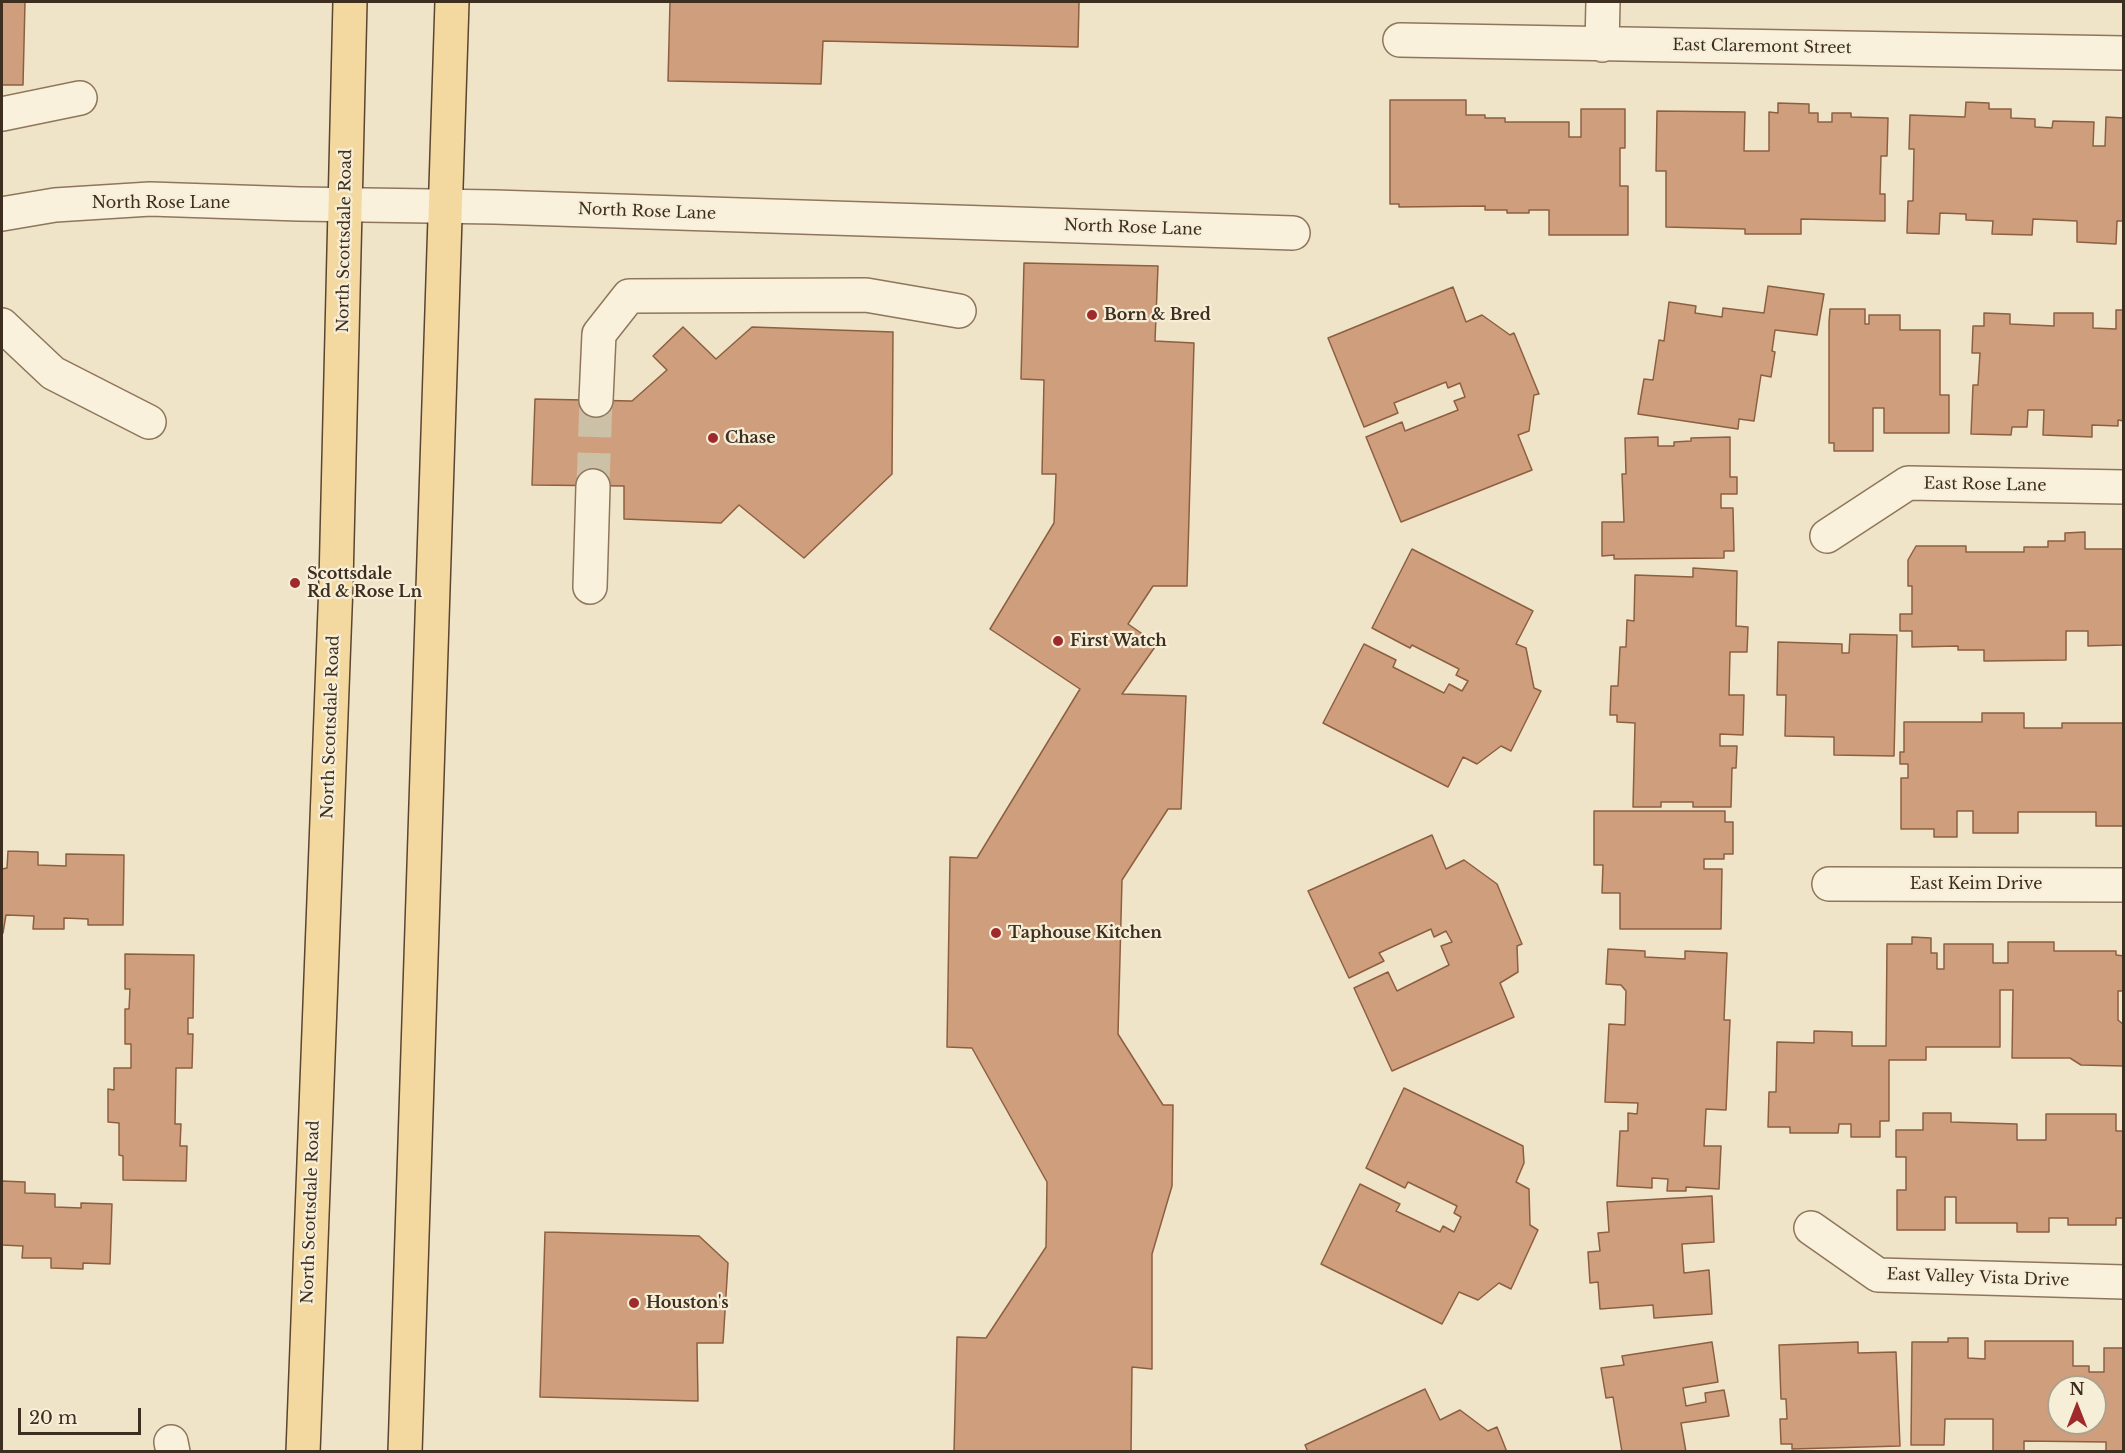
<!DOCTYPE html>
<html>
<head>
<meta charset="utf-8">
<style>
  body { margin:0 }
  #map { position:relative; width:2125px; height:1453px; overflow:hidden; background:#f0e4c8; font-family:"Libre Baskerville",serif }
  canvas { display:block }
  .frame { position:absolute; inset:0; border:3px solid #3d2e20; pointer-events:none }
  .north { position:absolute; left:2047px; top:1375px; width:60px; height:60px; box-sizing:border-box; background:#f7eed8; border:2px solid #ada18e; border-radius:50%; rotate:0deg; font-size:16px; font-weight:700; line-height:24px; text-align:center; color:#3d2e20 }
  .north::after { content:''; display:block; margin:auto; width:21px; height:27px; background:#9e2a2b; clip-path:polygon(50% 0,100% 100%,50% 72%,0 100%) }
  .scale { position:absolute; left:18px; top:1408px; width:123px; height:27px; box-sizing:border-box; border:3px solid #3d2e20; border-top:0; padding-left:8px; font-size:18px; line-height:21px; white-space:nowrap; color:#3d2e20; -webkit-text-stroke:4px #f7eed8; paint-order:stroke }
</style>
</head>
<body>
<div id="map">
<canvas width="2125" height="1453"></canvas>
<div class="frame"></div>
<div class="north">N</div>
<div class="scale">20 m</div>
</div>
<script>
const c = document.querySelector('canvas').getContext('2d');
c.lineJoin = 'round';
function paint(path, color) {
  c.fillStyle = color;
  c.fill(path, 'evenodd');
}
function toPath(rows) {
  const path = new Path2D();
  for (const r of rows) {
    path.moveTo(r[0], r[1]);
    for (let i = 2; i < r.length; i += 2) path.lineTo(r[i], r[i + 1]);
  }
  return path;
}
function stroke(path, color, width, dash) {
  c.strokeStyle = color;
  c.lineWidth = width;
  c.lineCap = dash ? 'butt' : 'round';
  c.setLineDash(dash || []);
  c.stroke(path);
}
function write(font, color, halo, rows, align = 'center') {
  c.font = font + ' "Libre Baskerville",serif';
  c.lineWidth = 4.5;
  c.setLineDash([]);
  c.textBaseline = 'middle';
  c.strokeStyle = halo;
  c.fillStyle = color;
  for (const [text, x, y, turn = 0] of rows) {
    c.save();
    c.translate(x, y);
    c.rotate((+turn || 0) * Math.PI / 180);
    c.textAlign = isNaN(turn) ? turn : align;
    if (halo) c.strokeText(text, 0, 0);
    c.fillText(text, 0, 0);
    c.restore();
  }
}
const building = toPath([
  [2,2,25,2,23,85,2,85,2,2],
  [670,2,1079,2,1078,47,823,41,821,84,668,81,670,2],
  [1390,100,1466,100,1466,115,1485,115,1485,118,1505,118,1505,122,1569,122,1569,137,1581,137,1581,109,1625,109,1625,148,1620,148,1620,186,1628,186,1628,235,1549,235,1549,210,1529,210,1529,213,1507,213,1507,210,1485,210,1485,206,1399,207,1399,204,1390,204,1390,100],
  [1966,102,1989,103,1989,109,2011,109,2011,118,2035,119,2035,127,2052,128,2053,121,2094,122,2093,146,2105,146,2106,117,2124,118,2124,221,2117,221,2116,244,2077,242,2077,221,2033,219,2032,235,1992,234,1993,221,1966,220,1966,214,1940,213,1939,234,1907,233,1908,201,1913,201,1914,149,1909,149,1910,115,1965,117,1966,102],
  [1778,103,1809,104,1809,113,1818,113,1818,122,1832,122,1832,113,1851,113,1851,117,1888,118,1887,156,1881,156,1880,194,1885,194,1885,221,1801,219,1801,234,1745,234,1745,229,1666,227,1666,171,1656,171,1657,111,1745,112,1744,151,1769,151,1769,112,1778,113,1778,103],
  [1024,263,1158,266,1155,341,1194,343,1187,586,1153,586,1128,624,1157,644,1122,694,1186,696,1181,809,1168,809,1122,880,1118,1034,1163,1105,1173,1105,1172,1186,1152,1254,1152,1369,1132,1367,1131,1452,954,1452,957,1337,986,1338,1046,1247,1047,1182,972,1048,947,1047,950,857,977,858,1080,689,990,629,1054,523,1056,474,1042,474,1044,380,1021,379,1024,263],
  [1768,286,1824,294,1817,335,1775,330,1772,351,1775,352,1771,377,1761,375,1754,421,1739,419,1738,429,1638,414,1644,379,1653,380,1659,340,1664,341,1669,302,1696,306,1695,313,1722,317,1723,308,1764,313,1768,286],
  [1453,287,1466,322,1482,315,1510,335,1514,333,1539,394,1534,395,1529,431,1518,435,1532,470,1401,522,1366,437,1402,422,1405,431,1458,410,1454,401,1465,397,1460,383,1448,388,1446,382,1394,403,1398,413,1364,427,1328,338,1453,287],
  [1830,309,1865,309,1865,324,1869,324,1869,315,1900,315,1900,330,1940,330,1940,395,1949,395,1949,433,1884,433,1884,408,1873,408,1873,451,1834,451,1834,443,1829,443,1829,322,1830,309],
  [2116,310,2124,310,2124,421,2118,420,2118,426,2092,425,2092,437,2043,435,2044,410,2028,410,2027,427,2012,427,2011,435,1971,434,1973,385,1978,385,1980,353,1972,353,1973,326,1984,326,1984,313,2010,314,2010,324,2054,326,2054,313,2093,313,2093,328,2116,329,2116,310],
  [683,327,716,359,752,327,893,332,892,474,804,558,739,505,721,523,624,519,624,486,532,485,535,399,632,401,667,370,653,356,683,327],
  [1658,437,1658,446,1674,446,1674,442,1691,441,1691,438,1730,437,1730,477,1737,477,1737,494,1721,494,1721,508,1733,508,1734,551,1724,551,1724,558,1614,559,1614,555,1602,556,1602,522,1624,522,1622,474,1626,474,1625,438,1658,437],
  [2085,532,2085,549,2124,549,2124,645,2088,646,2088,631,2066,631,2066,660,1984,661,1984,650,1958,650,1958,646,1912,647,1912,631,1900,631,1900,614,1912,614,1912,586,1908,586,1908,560,1916,546,1966,546,1966,552,2024,552,2024,547,2048,547,2048,541,2065,541,2065,533,2085,532],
  [1412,549,1533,611,1516,644,1526,648,1534,688,1541,691,1511,751,1501,746,1477,764,1463,757,1448,787,1323,723,1364,644,1396,660,1393,667,1444,693,1449,684,1462,691,1468,681,1456,675,1459,669,1412,645,1410,648,1372,628,1412,549],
  [1693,568,1737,571,1736,626,1748,627,1747,652,1730,652,1729,695,1744,695,1743,735,1720,734,1720,746,1737,746,1736,768,1732,768,1731,807,1693,807,1693,802,1661,802,1661,807,1633,807,1635,723,1617,722,1617,715,1610,715,1611,686,1618,686,1620,647,1626,647,1627,620,1634,621,1635,575,1693,577,1693,568],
  [1850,634,1897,635,1894,756,1834,755,1834,737,1785,736,1786,695,1777,695,1778,642,1842,644,1842,653,1849,653,1850,634],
  [1982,713,2024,713,2024,728,2062,728,2062,723,2124,723,2124,826,2096,826,2096,812,2018,812,2018,833,1973,833,1973,811,1957,811,1957,837,1934,837,1934,829,1901,829,1901,778,1908,778,1908,764,1900,764,1900,752,1904,752,1904,722,1982,722,1982,713],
  [1594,811,1725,811,1725,822,1733,822,1733,854,1724,854,1724,859,1704,859,1704,869,1722,869,1721,929,1620,929,1620,893,1602,893,1603,865,1594,865,1594,811],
  [1432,835,1446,869,1464,860,1497,884,1522,944,1517,946,1518,972,1500,983,1514,1017,1392,1071,1354,988,1388,972,1397,991,1449,965,1441,946,1452,942,1446,931,1434,937,1431,929,1379,953,1384,961,1349,978,1308,891,1432,835],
  [8,851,38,852,38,865,66,866,66,854,124,855,123,925,88,925,88,919,64,918,64,929,33,929,34,916,6,915,3,933,2,934,2,869,7,868,8,851],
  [1912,937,1931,938,1931,953,1937,953,1937,969,1944,969,1944,944,1993,944,1993,963,2008,963,2008,942,2054,942,2054,951,2116,951,2116,955,2124,956,2124,991,2118,991,2118,1020,2124,1025,2124,1066,2081,1065,2070,1058,2012,1058,2013,990,2000,990,2000,1047,1926,1047,1926,1060,1889,1060,1889,1121,1880,1121,1880,1137,1851,1137,1851,1124,1839,1124,1838,1133,1790,1133,1790,1127,1768,1127,1769,1092,1776,1092,1777,1042,1814,1043,1814,1031,1852,1032,1852,1046,1886,1046,1887,944,1912,944,1912,937],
  [1608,949,1645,951,1645,957,1685,959,1685,951,1727,953,1724,1020,1730,1020,1726,1110,1706,1109,1704,1146,1721,1146,1719,1189,1686,1187,1686,1191,1667,1191,1668,1179,1652,1178,1652,1188,1617,1186,1620,1131,1628,1131,1628,1113,1637,1114,1638,1103,1605,1102,1609,1024,1625,1025,1626,991,1621,985,1606,984,1608,949],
  [125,954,194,955,193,1018,188,1018,188,1034,193,1034,192,1068,176,1068,175,1124,181,1124,180,1146,187,1146,186,1181,123,1180,123,1156,119,1155,119,1123,108,1122,108,1089,114,1090,114,1068,131,1068,131,1044,125,1044,125,1009,129,1009,130,989,125,989,125,954],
  [1404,1088,1523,1146,1524,1163,1516,1182,1529,1189,1530,1225,1538,1230,1511,1289,1499,1283,1478,1300,1459,1292,1442,1324,1321,1264,1360,1184,1400,1204,1396,1211,1440,1232,1443,1226,1454,1232,1461,1217,1454,1213,1457,1206,1408,1182,1405,1188,1366,1168,1404,1088],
  [1923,1113,1951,1113,1951,1122,2017,1124,2017,1140,2046,1140,2046,1114,2116,1114,2116,1131,2124,1131,2124,1218,2116,1218,2116,1225,2068,1225,2068,1218,2049,1218,2049,1232,2017,1232,2017,1223,1956,1223,1956,1197,1945,1197,1945,1230,1897,1230,1897,1190,1906,1190,1906,1157,1896,1157,1896,1130,1923,1130,1923,1113],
  [2,1181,25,1182,25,1193,55,1194,55,1207,81,1208,81,1203,112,1204,110,1264,83,1263,83,1269,51,1268,51,1258,22,1258,23,1246,2,1245,2,1181],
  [1712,1196,1714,1242,1682,1244,1684,1273,1709,1270,1712,1314,1654,1318,1653,1305,1600,1309,1598,1282,1590,1283,1588,1252,1600,1251,1598,1233,1609,1232,1607,1202,1712,1196],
  [545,1232,699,1236,728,1263,723,1343,697,1343,698,1401,540,1397,545,1232],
  [1948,1338,1968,1338,1968,1358,1985,1359,1985,1341,2073,1341,2073,1366,2089,1366,2089,1372,2104,1372,2104,1348,2124,1348,2124,1452,2106,1452,2106,1442,2024,1441,2024,1452,1993,1452,1993,1419,1945,1419,1944,1445,1911,1445,1912,1342,1948,1342,1948,1338],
  [2059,1387,2095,1387,2095,1423,2059,1423,2059,1387],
  [1712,1342,1718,1382,1683,1388,1686,1406,1706,1402,1705,1393,1724,1390,1729,1416,1681,1423,1686,1452,1622,1452,1613,1397,1606,1398,1601,1368,1624,1365,1622,1356,1712,1342],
  [1858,1342,1858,1353,1896,1352,1900,1446,1792,1449,1792,1444,1781,1444,1780,1419,1787,1419,1786,1399,1781,1399,1779,1345,1858,1342],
  [1425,1389,1440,1420,1460,1410,1488,1431,1497,1427,1507,1452,1308,1452,1305,1445,1425,1389]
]);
paint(building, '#cf9f7d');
stroke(building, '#8d5f41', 1.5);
stroke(toPath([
  [593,486,596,400]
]), '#ccc0a6', 33, [33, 16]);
const minor = toPath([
  [1400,40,2124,53],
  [1602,45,1603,2],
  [2,114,80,98],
  [2,214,55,205,150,199,299,204,495,207,1293,233],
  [2,325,53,373,149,422],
  [596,400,599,334,629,296,866,295,959,311],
  [1827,536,1908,483,2124,487],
  [590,587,593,486],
  [1829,884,2124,885],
  [1811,1228,1878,1275,2124,1282],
  [171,1442,173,1452]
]);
const major = toPath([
  [303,1452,336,583,350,2],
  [405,1452,452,2]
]);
stroke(minor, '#8d765c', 36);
stroke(major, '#5b4430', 36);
stroke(minor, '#faf1dc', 33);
stroke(major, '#f3d9a0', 33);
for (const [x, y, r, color] of [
  [1092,315,6,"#9e2a2b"],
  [713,438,6,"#9e2a2b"],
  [295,583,6,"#9e2a2b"],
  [1058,641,6,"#9e2a2b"],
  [996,933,6,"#9e2a2b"],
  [634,1303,6,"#9e2a2b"]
]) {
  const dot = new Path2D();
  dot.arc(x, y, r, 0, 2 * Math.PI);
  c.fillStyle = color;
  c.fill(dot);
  stroke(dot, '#f7eed8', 2);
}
write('16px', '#3d2e20', '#f7eed8', [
  ["East Claremont Street",1762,47,1],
  ["North Rose Lane",161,203],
  ["North Rose Lane",647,212,2],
  ["North Rose Lane",1133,228,2],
  ["North Scottsdale Road",345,241,-89],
  ["East Rose Lane",1985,485,1],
  ["North Scottsdale Road",331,727,-88],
  ["East Keim Drive",1976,884],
  ["North Scottsdale Road",311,1212,-88],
  ["East Valley Vista Drive",1978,1278,2]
]);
write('bold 16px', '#3d2e20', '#f7eed8', [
  ["Born & Bred",1104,315],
  ["Chase",725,438],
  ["Scottsdale",307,574],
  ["Rd & Rose Ln",307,592],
  ["First Watch",1070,641],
  ["Taphouse Kitchen",1008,933],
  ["Houston's",646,1303]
], 'left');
</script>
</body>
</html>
